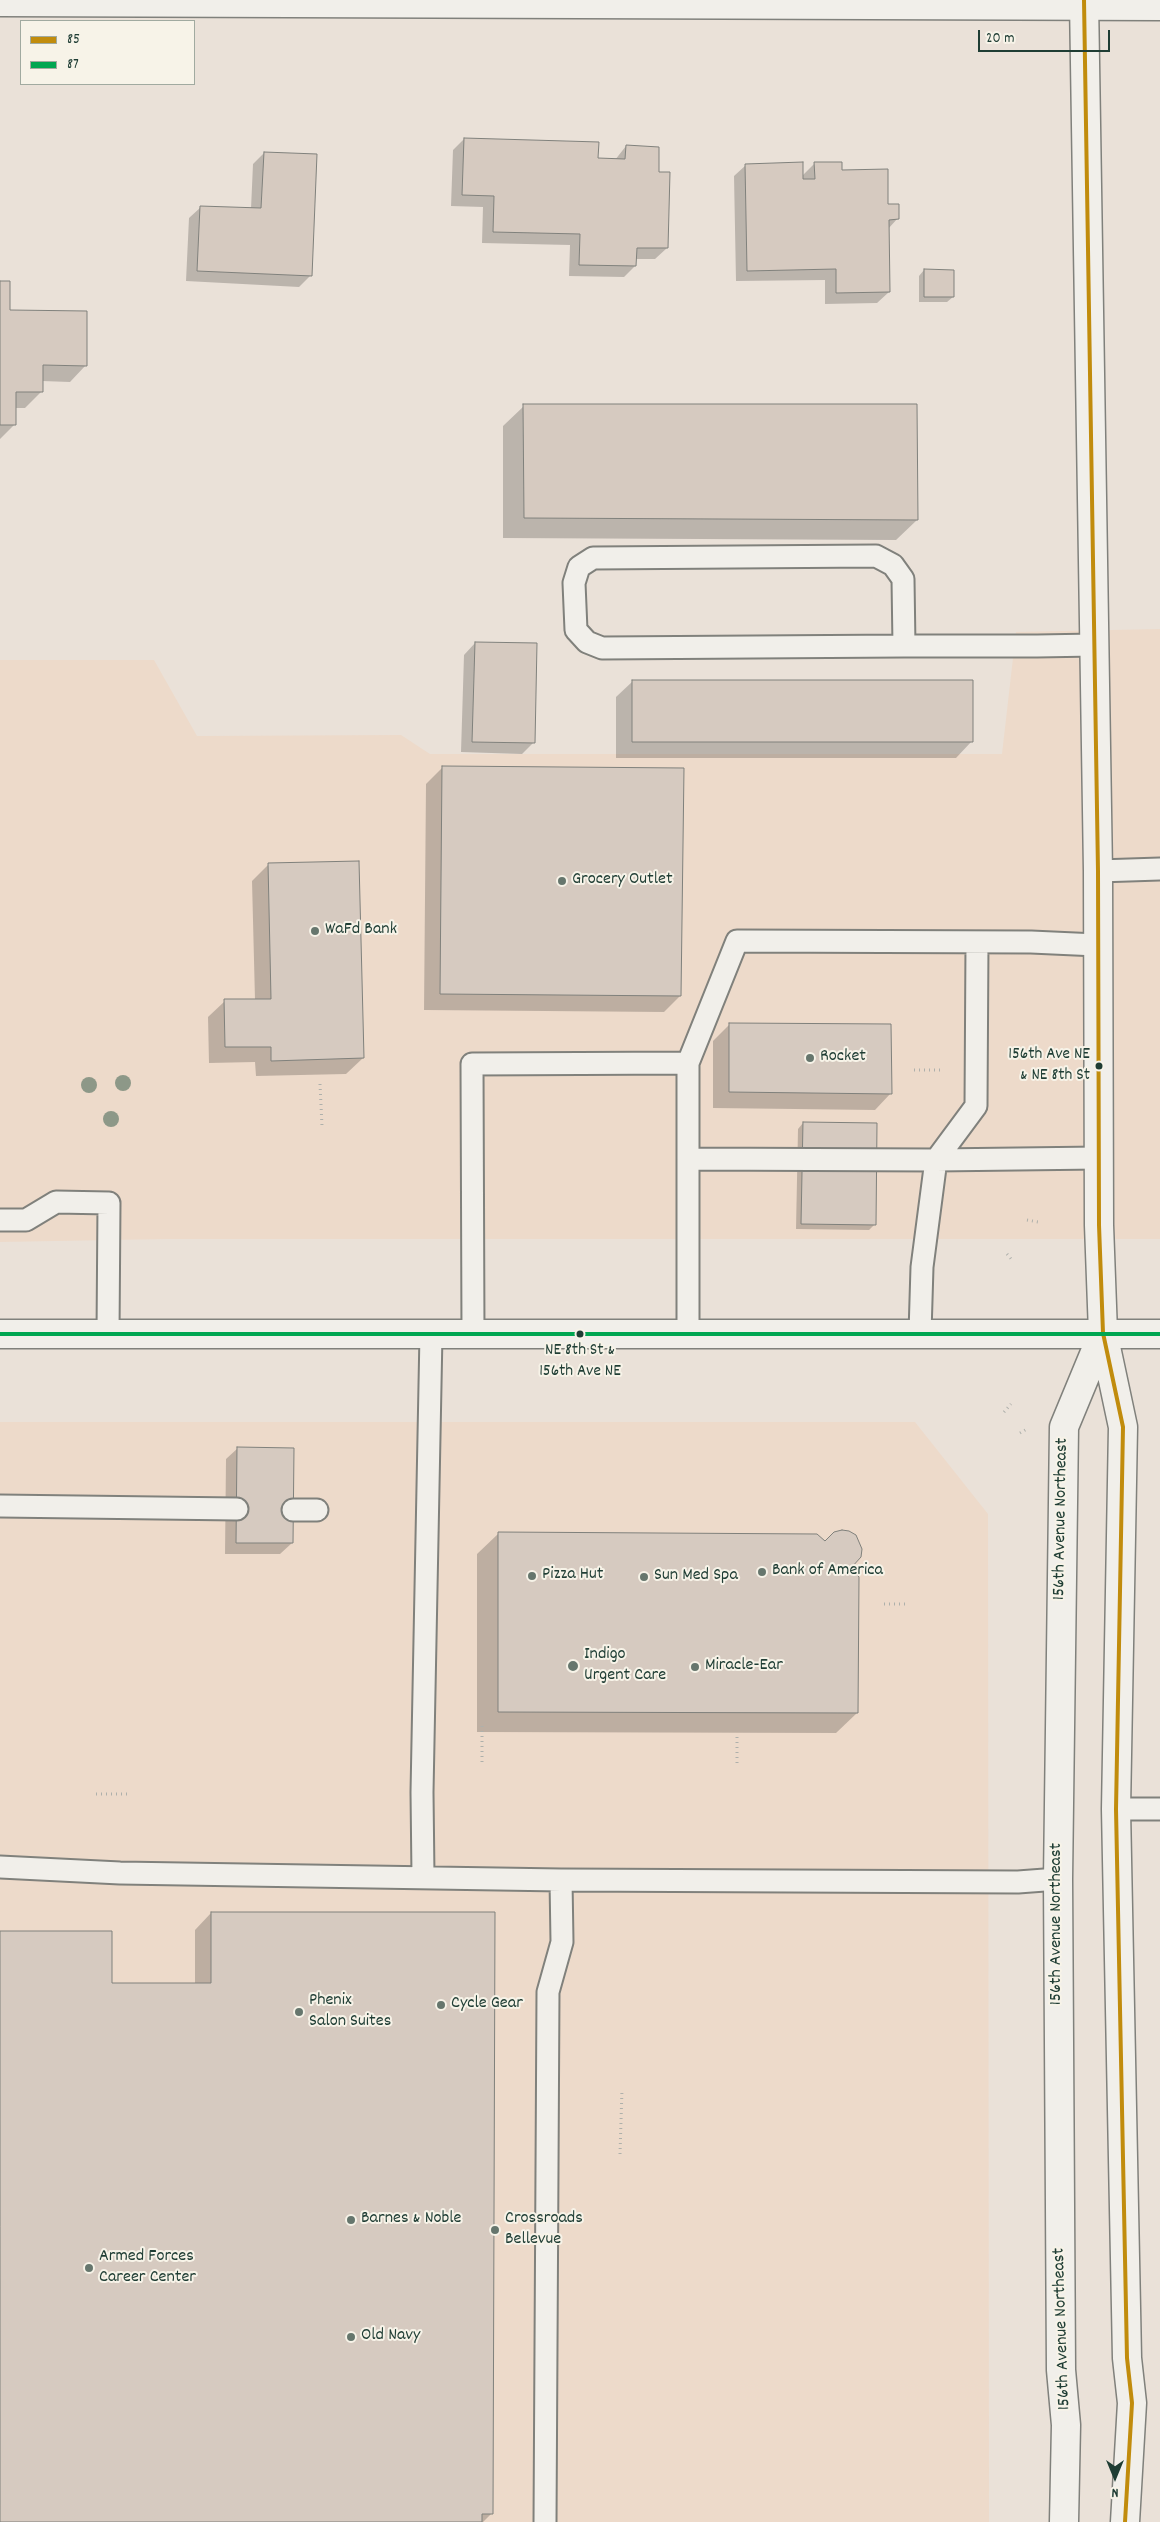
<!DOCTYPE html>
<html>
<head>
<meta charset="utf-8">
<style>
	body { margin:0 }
	#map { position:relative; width:1160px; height:2522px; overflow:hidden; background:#eae1d8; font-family:Dekko,sans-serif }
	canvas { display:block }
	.legend { position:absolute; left:20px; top:20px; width:175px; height:65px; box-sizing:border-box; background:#f7f3e8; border:1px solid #a1aaa0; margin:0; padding:6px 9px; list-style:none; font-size:15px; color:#1f3d34 }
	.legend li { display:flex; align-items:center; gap:10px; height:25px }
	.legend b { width:25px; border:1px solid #a1aaa0 }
	.north { position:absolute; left:1090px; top:2452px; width:50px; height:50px; -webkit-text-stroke:4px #f7f3e8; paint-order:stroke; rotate:180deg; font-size:14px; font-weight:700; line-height:20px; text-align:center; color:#1f3d34 }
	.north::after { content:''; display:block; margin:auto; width:18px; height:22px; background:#1f3d34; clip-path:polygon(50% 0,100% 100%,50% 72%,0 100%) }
	.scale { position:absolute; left:978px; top:30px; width:132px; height:22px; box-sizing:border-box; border:2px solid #1f3d34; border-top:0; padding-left:6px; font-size:15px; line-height:18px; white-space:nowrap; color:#1f3d34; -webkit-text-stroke:4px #f7f3e8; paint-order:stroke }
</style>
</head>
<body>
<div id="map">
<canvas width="1160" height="2522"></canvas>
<ul class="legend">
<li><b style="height:6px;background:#c18c0d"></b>85</li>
<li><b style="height:6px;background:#00a651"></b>87</li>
</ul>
<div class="north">N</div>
<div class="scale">20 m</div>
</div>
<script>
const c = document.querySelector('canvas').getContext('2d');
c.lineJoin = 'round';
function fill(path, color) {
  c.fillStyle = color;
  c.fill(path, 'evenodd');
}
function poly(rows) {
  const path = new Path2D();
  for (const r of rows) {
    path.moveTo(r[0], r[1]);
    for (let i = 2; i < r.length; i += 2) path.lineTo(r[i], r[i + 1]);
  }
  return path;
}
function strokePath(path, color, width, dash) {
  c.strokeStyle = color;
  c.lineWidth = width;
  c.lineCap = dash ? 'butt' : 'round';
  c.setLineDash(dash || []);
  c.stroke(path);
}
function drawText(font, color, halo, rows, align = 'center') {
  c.font = font + ' Dekko,sans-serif';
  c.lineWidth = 4;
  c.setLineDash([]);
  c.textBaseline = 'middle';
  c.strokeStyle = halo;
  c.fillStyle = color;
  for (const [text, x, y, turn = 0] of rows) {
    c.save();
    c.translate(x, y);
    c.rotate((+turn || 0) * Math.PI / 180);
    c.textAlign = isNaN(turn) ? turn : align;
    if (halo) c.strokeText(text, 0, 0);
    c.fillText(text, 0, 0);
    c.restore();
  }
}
fill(poly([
	[1160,629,1160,1239,166,1239,0,1242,0,660,154,660,197,736,401,735,430,754,1002,754,1016,632],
	[0,1422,915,1422,988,1514,989,2522,0,2522]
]), '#eddaca');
fill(poly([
	[464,139,597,160,615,160,626,146,658,174,667,248,655,259,635,259,635,266,624,277,569,276,570,245,482,243,483,207,451,206,453,150],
	[264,153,311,275,299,287,186,281,189,218,201,207,251,209,253,164],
	[815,163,841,171,898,218,888,229,889,292,877,303,825,304,825,280,736,281,734,176,746,165,802,176],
	[924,270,953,297,947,302,919,302,919,276],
	[0,282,9,312,86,365,70,382,42,381,42,391,25,408,15,408,15,424,0,439],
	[524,406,917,520,896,540,503,538,503,426],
	[475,643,533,743,522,754,461,752,464,655],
	[633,681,972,741,956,758,616,758,616,697],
	[443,767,680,996,664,1012,424,1010,426,784],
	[268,865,363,1058,346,1074,256,1076,255,1062,209,1063,208,1017,225,1001,255,1000,252,881],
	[730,1024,891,1093,875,1110,713,1108,713,1041],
	[803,1123,875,1224,869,1230,796,1229,798,1129],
	[238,1448,292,1543,280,1554,225,1554,226,1459],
	[498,1534,825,1543,849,1568,857,1713,836,1733,477,1732,477,1554],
	[211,1913,492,2513,483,2522,0,2522,0,1932,110,1984,195,1984,195,1930]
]), '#0003');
const building = poly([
	[464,138,599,142,598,158,625,159,626,145,659,147,659,172,670,172,668,248,637,248,636,266,579,265,580,234,493,232,494,196,462,195,464,138],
	[264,152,317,154,312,276,197,271,200,206,261,208,264,152],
	[803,162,803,179,815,179,814,162,842,162,842,170,888,169,888,204,899,204,899,219,889,220,890,292,836,293,836,269,747,271,745,164,803,162],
	[924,269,954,270,954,297,924,297,924,269],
	[0,281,10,281,10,310,87,311,87,366,43,365,43,392,16,392,16,425,0,425,0,281],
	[523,404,917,404,918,520,524,518,523,404],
	[475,642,537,643,535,743,472,742,475,642],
	[632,680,973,680,973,742,632,742,632,680],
	[442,766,684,768,681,996,440,994,442,766],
	[359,861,364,1058,271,1061,271,1047,225,1047,224,999,271,999,268,863,359,861],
	[729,1023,891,1024,892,1094,729,1092,729,1023],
	[803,1122,877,1123,876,1225,801,1224,803,1122],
	[237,1447,294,1448,293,1543,236,1543,237,1447],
	[842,1530,849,1531,856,1535,862,1549,861,1557,851,1568,859,1577,858,1713,498,1712,498,1532,817,1534,825,1541,834,1532,842,1530],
	[211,1912,495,1912,493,2514,482,2514,482,2522,0,2522,0,1931,112,1931,112,1983,211,1983,211,1912]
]);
fill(building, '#d6cac0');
strokePath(building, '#80817c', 1);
const service = poly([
	[904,646,903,579,893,565,876,556,593,558,579,567,574,583,576,630,587,642,602,648,904,646,1037,646,1095,645],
	[1098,871,1160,869],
	[688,1159,936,1160,976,1106,977,943],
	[0,1220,26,1220,56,1202,109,1203,108,1334],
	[688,1333,688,1063,737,941,1031,942,1097,945],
	[920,1333,922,1267,936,1160,1099,1158],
	[473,1334,472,1064,688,1063],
	[0,1506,237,1509],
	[293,1510,317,1510],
	[1116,1809,1160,1809],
	[0,1867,120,1873,561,1880,1018,1882,1058,1879],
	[423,1876,422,1792,431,1334],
	[545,2522,548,1992,562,1942,561,1880]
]);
const minor = poly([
	[0,2,1160,6]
]);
const tertiary = poly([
	[1084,0,1098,871,1099,1225,1103,1333]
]);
const secondary = poly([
	[1103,1333,1123,1427,1116,1809,1127,2358,1132,2403,1125,2522],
	[0,1334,1160,1334],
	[1064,2522,1066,2425,1061,2370,1058,1879,1064,1427,1103,1333]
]);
strokePath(service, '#80817c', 25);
strokePath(minor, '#80817c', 31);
strokePath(tertiary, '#80817c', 31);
strokePath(secondary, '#80817c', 31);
strokePath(poly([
	[914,1070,941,1070],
	[320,1084,322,1126],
	[1027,1220,1038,1222],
	[1007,1254,1012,1260],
	[1004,1412,1011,1404],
	[1020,1433,1027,1429],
	[884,1604,905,1604],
	[482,1726,482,1764],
	[737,1737,737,1766],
	[96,1794,128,1794],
	[620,2154,622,2089]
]), '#aeb0ab', 3, [1, 4]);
strokePath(service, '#f1efea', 21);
strokePath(minor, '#f1efea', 28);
strokePath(tertiary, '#f1efea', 28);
strokePath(secondary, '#f1efea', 28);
strokePath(poly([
	[1084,0,1098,871,1099,1225,1103,1333,1123,1427,1116,1809,1127,2358,1132,2403,1125,2522]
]), '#c18c0d', 4);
strokePath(poly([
	[0,1334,1160,1334]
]), '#00a651', 4);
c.fillStyle = '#8d9888';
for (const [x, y] of [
	[123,1083],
	[89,1085],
	[111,1119]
]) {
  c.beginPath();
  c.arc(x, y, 8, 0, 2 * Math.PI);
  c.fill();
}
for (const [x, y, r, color] of [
	[562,881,5,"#66766d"],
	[315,931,5,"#66766d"],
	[810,1058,5,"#66766d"],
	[1099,1066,4.5,"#1f3d34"],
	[580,1334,4.5,"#1f3d34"],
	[762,1572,5,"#66766d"],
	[532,1576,5,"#66766d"],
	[644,1577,5,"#66766d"],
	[573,1666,6,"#66766d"],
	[695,1667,5,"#66766d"],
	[441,2005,5,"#66766d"],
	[299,2012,5,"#66766d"],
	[351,2220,5,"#66766d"],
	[495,2230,5,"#66766d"],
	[89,2268,5,"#66766d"],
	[351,2337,5,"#66766d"]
]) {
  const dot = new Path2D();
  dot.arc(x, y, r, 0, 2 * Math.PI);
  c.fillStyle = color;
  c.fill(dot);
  strokePath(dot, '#f7f3e8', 2);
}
drawText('17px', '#1f3d34', '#f7f3e8', [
	["156th Ave NE",1090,1056],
	["& NE 8th St",1090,1077],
	["NE 8th St &",580,1352,"center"],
	["156th Ave NE",580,1373,"center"]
], 'right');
drawText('18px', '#1f3d34', '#f7f3e8', [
	["Grocery Outlet",572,881],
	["WaFd Bank",325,931],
	["Rocket",820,1058],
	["Bank of America",772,1572],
	["Pizza Hut",542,1576],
	["Sun Med Spa",654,1577],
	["Indigo",584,1656],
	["Urgent Care",584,1677],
	["Miracle-Ear",705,1667],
	["Phenix",309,2002],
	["Salon Suites",309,2023],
	["Cycle Gear",451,2005],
	["Barnes & Noble",361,2220],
	["Crossroads",505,2220],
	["Bellevue",505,2241],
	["Armed Forces",99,2258],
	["Career Center",99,2279],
	["Old Navy",361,2337]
], 'left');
drawText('18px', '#1f3d34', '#f7f3e8', [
	["156th Avenue Northeast",1062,1519,-89],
	["156th Avenue Northeast",1058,1924,-90],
	["156th Avenue Northeast",1063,2329,-92]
]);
</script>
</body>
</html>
